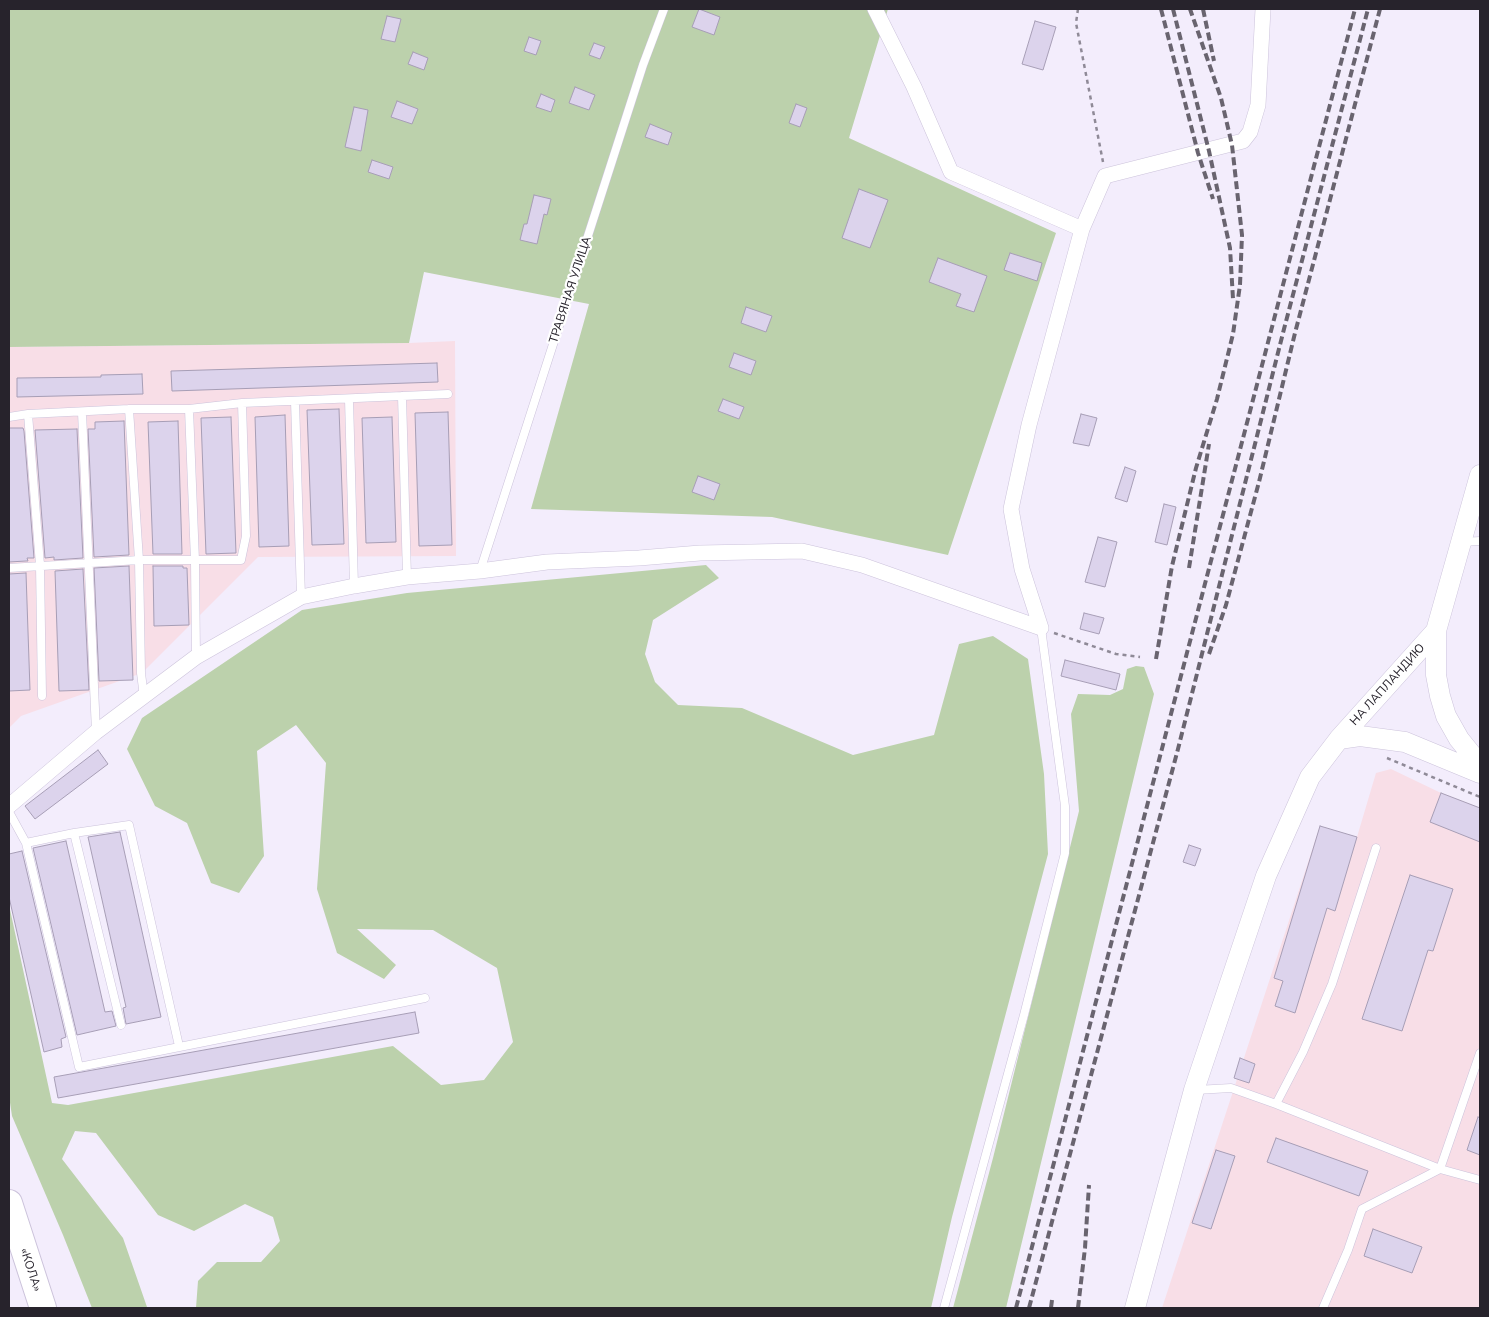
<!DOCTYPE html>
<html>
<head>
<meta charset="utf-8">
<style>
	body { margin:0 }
	#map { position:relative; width:1489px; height:1317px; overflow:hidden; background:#f3edfc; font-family:"Nunito Sans",sans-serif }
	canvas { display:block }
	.frame { position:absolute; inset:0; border:10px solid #27232c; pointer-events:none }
</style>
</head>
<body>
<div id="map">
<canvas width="1489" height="1317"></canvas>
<div class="frame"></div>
</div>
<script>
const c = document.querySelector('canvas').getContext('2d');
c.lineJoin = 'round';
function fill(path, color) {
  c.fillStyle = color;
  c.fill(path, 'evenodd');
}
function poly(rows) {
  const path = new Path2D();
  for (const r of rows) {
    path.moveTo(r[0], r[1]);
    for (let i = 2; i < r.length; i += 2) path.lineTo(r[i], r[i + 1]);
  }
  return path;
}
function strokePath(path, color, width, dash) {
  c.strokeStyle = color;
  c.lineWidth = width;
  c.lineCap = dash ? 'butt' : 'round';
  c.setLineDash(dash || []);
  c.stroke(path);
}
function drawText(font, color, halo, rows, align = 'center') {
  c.font = font + ' "Nunito Sans",sans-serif';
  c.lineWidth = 4.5;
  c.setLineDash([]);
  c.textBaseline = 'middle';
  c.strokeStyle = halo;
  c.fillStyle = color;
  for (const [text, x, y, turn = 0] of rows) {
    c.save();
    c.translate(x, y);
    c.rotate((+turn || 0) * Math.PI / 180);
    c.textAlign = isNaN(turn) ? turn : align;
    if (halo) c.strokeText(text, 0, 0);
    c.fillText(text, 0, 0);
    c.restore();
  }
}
fill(poly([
	[455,341,456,556,258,557,142,673,21,716,9,728,9,347,409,343],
	[1391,769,1441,793,1480,808,1480,1308,1162,1308,1320,826,1357,837,1376,773]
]), '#f8dee7');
fill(poly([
	[9,9,888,9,849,138,1056,233,948,555,772,517,531,509,589,304,424,272,409,343,9,347],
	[706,565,719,578,653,620,645,654,655,682,678,705,742,708,853,755,934,735,959,644,993,636,1028,659,1044,774,1048,854,952,1217,931,1308,196,1308,198,1281,217,1262,261,1262,280,1241,273,1217,245,1204,194,1231,158,1215,96,1133,75,1131,62,1159,123,1238,147,1307,147,1308,92,1308,63,1235,12,1116,9,1096,9,905,52,1103,68,1105,393,1046,441,1085,484,1080,513,1042,497,968,433,930,357,929,396,965,384,979,337,953,317,889,326,763,296,725,257,751,264,856,239,893,211,883,187,823,155,806,127,749,142,718,302,610,407,593],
	[1136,666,1144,667,1154,694,1006,1308,953,1308,993,1158,1079,811,1071,714,1078,694,1110,695,1123,689,1127,669]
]), '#bcd1ac');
const building = poly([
	[699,9,720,17,714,35,692,27,699,9],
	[387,16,401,19,395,42,381,39,387,16],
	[1035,21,1056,27,1043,70,1022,64,1035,21],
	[529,37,541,41,536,55,524,51,529,37],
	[594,43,605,47,600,59,589,55,594,43],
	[413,52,428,58,424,70,408,64,413,52],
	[575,87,595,95,589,110,569,103,575,87],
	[541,94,555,100,551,112,536,107,541,94],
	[397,101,418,109,412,124,391,117,397,101],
	[796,104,807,108,800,127,789,123,796,104],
	[354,107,368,110,361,151,345,147,354,107],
	[650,124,672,133,668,145,645,137,650,124],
	[372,160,393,167,389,179,368,172,372,160],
	[859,189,888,200,870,248,842,238,859,189],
	[534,195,551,199,547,215,544,214,537,244,520,240,524,224,527,224,534,195],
	[1010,253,1042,263,1037,281,1004,270,1010,253],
	[938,258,987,276,974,312,956,306,961,294,929,282,938,258],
	[746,307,772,316,766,332,741,323,746,307],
	[734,353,756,361,751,375,729,367,734,353],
	[437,363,438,382,172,391,171,371,437,363],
	[142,374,143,394,17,397,17,378,101,377,101,375,142,374],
	[723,399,744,407,739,419,718,411,723,399],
	[339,409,344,544,312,545,307,410,339,409],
	[448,412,452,545,419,546,415,413,448,412],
	[1081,414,1097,418,1089,446,1073,443,1081,414],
	[285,415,289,546,259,547,255,417,285,415],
	[231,417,236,553,206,554,201,418,231,417],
	[392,417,396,542,366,543,362,418,392,417],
	[124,421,129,555,94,557,88,429,95,429,95,422,124,421],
	[178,421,182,554,153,554,148,422,178,421],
	[9,428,23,428,24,431,34,558,27,558,28,561,26,561,9,562,9,428],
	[77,429,83,558,54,560,54,557,45,558,35,430,77,429],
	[1125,467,1136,471,1127,502,1115,498,1125,467],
	[698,476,720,484,714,500,692,492,698,476],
	[1164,504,1176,507,1167,545,1155,542,1164,504],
	[1098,537,1117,542,1105,587,1085,582,1098,537],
	[129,566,133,680,99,681,94,568,129,566],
	[153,566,183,566,183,568,187,568,189,625,154,626,153,566],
	[83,569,89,690,59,691,55,571,83,569],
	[26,573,30,690,9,691,9,574,26,573],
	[1084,613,1104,618,1099,634,1080,629,1084,613],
	[1065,660,1120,674,1116,690,1061,676,1065,660],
	[98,750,108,764,35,819,25,806,98,750],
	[1441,793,1480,808,1480,842,1430,822,1441,793],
	[1320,826,1357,837,1335,911,1327,908,1295,1013,1275,1006,1283,981,1274,978,1320,826],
	[120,832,161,1017,126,1024,123,1008,126,1007,88,837,120,832],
	[66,841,105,1012,112,1011,116,1026,77,1035,33,848,66,841],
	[1189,845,1201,849,1195,866,1183,862,1189,845],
	[22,851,66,1037,61,1039,62,1047,44,1052,9,897,9,854,22,851],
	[1410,875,1453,889,1433,951,1428,950,1402,1031,1362,1019,1410,875],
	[415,1012,419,1033,58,1098,54,1077,415,1012],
	[1240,1058,1255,1064,1249,1083,1234,1078,1240,1058],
	[1478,1117,1480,1118,1480,1155,1467,1150,1478,1117],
	[1276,1138,1368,1171,1359,1196,1267,1162,1276,1138],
	[1216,1150,1235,1156,1211,1229,1192,1223,1216,1150],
	[1373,1229,1422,1247,1412,1273,1364,1256,1373,1229]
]);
fill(building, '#dcd3ec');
strokePath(building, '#a79eb6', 1);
const lane = poly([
	[402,396,407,577],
	[349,399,354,586],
	[295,401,301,597],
	[129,409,139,560,141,673,144,697],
	[189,409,195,561,196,657],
	[82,412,96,732],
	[28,414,40,565,42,696],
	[9,417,28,414,129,409,189,409,242,403,448,394],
	[1462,542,1480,541],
	[9,568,139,560,241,560,246,536,242,403],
	[480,571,643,65,664,9],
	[9,812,26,843,79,1067,425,998],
	[74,833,121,1025],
	[26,843,74,833,129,825,179,1046],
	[1196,1090,1231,1088,1276,1104,1440,1169,1480,1053],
	[1276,1104,1303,1052,1332,984,1376,848],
	[944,1308,1024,1015,1065,853,1065,806,1041,628],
	[1323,1308,1348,1250,1362,1209,1440,1169,1480,1180]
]);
const street = poly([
	[875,9,914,87,951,172,1082,229],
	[1041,628,1022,569,1011,509,1029,425,1082,229,1105,176,1243,141,1250,132,1258,105,1263,9],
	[9,806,96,732,196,657,301,597,354,586,407,577,480,571,547,562,639,558,700,553,802,551,862,565,1041,628]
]);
const secondary = poly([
	[1480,475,1436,631,1436,675,1440,696,1446,716,1459,739,1480,765],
	[1339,739,1360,736,1405,742,1480,773],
	[1135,1308,1194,1090,1266,876,1310,777,1339,739,1436,631]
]);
const highway = poly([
	[9,1203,43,1308]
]);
strokePath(lane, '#ccc3db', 9);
strokePath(street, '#ccc3db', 16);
strokePath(secondary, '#ccc3db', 21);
strokePath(highway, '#ccc3db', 28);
strokePath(poly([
	[1078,9,1076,23,1103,162],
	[1054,633,1116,654,1140,657],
	[1387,758,1480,797]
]), '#8f8a97', 2.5, [4, 4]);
strokePath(lane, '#fff', 8);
strokePath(street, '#fff', 15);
strokePath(secondary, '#fff', 20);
strokePath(highway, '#fff', 26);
strokePath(poly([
	[1161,9,1198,153,1213,199],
	[1173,9,1209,151,1230,248,1233,299],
	[1203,9,1214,61],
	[1189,568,1209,444],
	[1209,654,1226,605,1259,482,1295,333,1380,9],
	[1156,659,1172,566,1196,468,1217,399,1233,334,1240,285,1242,235,1232,145,1221,98,1190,9],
	[1016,1308,1355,9],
	[1029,1308,1178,749,1284,329,1368,9],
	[1051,1308,1052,1300],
	[1078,1308,1085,1248,1089,1185]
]), '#69646f', 4, [8, 4]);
drawText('12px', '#27232c', '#fff', [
	["ТРАВЯНАЯ УЛИЦА",571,290,-72],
	["НА ЛАПЛАНДИЮ",1388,685,-48],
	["«КОЛА»",30,1270,72]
]);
</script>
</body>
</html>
